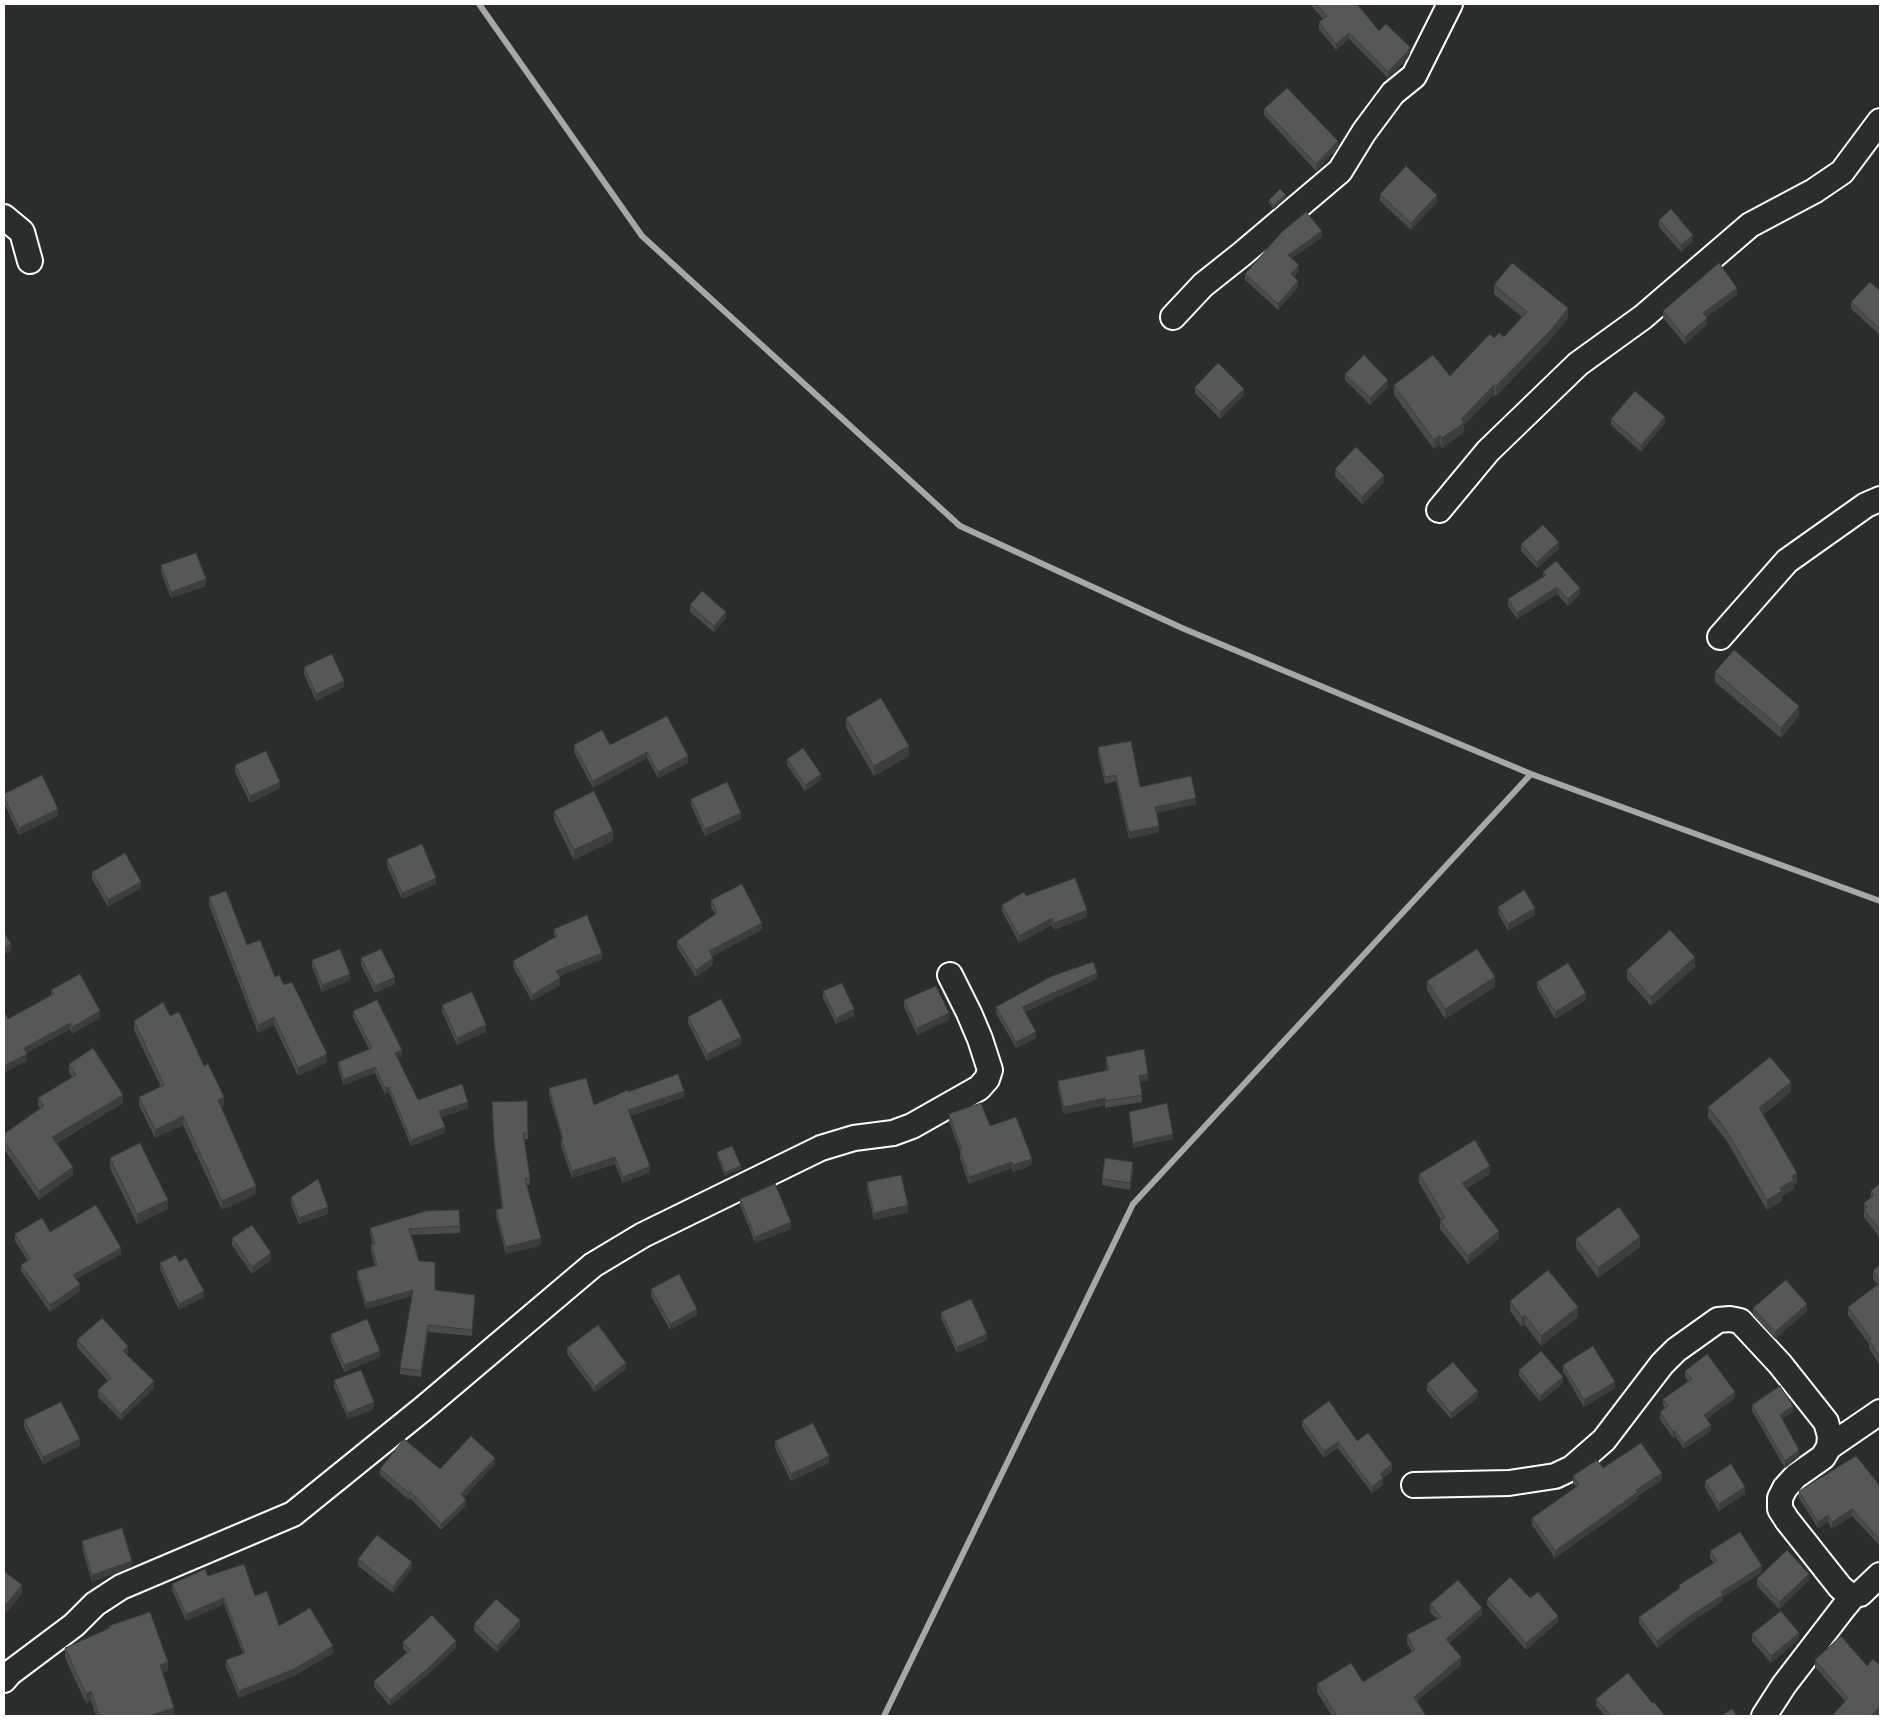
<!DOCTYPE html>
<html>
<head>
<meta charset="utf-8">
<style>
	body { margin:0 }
	#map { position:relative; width:1884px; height:1720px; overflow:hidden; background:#2a2d2e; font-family:"Comic Neue",sans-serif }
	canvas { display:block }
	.frame { position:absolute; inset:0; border:5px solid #fff; pointer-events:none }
</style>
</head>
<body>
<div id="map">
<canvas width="1884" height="1720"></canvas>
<div class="frame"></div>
</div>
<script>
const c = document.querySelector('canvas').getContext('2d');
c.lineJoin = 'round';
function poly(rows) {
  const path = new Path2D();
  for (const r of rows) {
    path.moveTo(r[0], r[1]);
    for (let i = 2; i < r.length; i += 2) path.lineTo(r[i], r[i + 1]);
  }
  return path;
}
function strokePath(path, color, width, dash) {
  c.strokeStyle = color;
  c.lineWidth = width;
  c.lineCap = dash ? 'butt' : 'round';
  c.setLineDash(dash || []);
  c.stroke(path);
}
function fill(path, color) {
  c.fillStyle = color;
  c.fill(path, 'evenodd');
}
strokePath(poly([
	[479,4,642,236,960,526,1182,628,1531,774,1880,901],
	[884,1716,1133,1204,1531,774]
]), '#a6a7a7', 6);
const minor = poly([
	[4,217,22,232,30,261],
	[1173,317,1203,285,1242,254,1340,171,1364,132,1393,93,1414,76,1450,4],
	[1439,510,1488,451,1578,364,1643,317,1750,225,1814,191,1842,172,1880,121],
	[1720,637,1787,561,1866,505,1880,499],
	[1829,1447,1880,1412],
	[1414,1485,1509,1483,1555,1476,1572,1468,1604,1440,1662,1364,1676,1350,1718,1320,1730,1319,1740,1321,1780,1364,1826,1422,1830,1436,1829,1447,1823,1457,1796,1476,1785,1488,1780,1498,1780,1509,1787,1520,1840,1587,1848,1594,1854,1595],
	[4,1680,10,1673,74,1625,95,1604,121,1587,293,1514,424,1408,593,1265,643,1235,821,1148,854,1138,893,1133,912,1126,979,1088,987,1079,990,1070,980,1039,969,1013,950,975],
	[1764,1716,1784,1685,1844,1607,1854,1595,1860,1594,1880,1575]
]);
strokePath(minor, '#fff', 28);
strokePath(minor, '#2a2d2e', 24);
fill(poly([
	[1310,4,1357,4,1379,31,1410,54,1407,59,1388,78,1349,39,1336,50,1319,29,1319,22,1323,19],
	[1264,109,1338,148,1316,171,1264,115],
	[1380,194,1437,202,1411,230,1380,201],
	[1286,198,1274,209,1269,203,1269,200],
	[1659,220,1693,241,1681,252,1659,227],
	[1322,237,1292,258,1299,271,1294,277,1298,287,1278,310,1245,280,1245,274],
	[1494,285,1568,318,1550,340,1496,396,1494,394,1464,425,1464,432,1442,448,1440,444,1434,449,1394,395,1394,385,1450,376,1504,337,1522,317,1494,294],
	[1880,291,1880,335,1851,309,1851,302],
	[1737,295,1706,317,1707,325,1685,344,1663,318,1663,311],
	[1345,374,1388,387,1370,405,1345,380],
	[1195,387,1244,395,1220,419,1195,393],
	[1611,419,1665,423,1641,452,1611,425],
	[1335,469,1384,482,1362,504,1335,476],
	[1521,544,1559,549,1537,568,1521,551],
	[161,565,206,586,171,598,161,572],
	[1543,572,1580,594,1568,606,1557,594,1517,619,1508,606,1508,599,1543,577],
	[690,605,726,618,714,632,690,612],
	[304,667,344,687,316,701,304,674],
	[1715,672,1799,716,1781,738,1715,682],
	[667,716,688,763,658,778,647,758,593,788,574,752,574,745,610,745],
	[846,718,909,756,874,776,846,728],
	[1098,747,1140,787,1196,804,1156,813,1159,832,1129,839,1116,781,1105,784,1098,754],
	[787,759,821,780,805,791,787,765],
	[235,765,280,788,250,803,235,772],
	[4,794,58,816,19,835,4,803],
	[691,799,741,819,705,836,691,805],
	[554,811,613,841,574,860,554,820],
	[387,859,436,884,402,899,387,866],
	[92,872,141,888,108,907,92,879],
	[1026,896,1087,917,1054,930,1052,925,1019,943,1002,911,1002,905],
	[209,897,247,945,275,977,284,985,327,1062,298,1076,274,1025,258,1033,209,905],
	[711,900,762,930,712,956,713,965,696,977,677,947,677,941,715,914,711,907],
	[1498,907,1535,915,1508,931,1498,913],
	[554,929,602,959,559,976,560,985,532,1001,513,967,513,961,555,937,554,935],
	[361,958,395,984,375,993,361,965],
	[312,960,350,980,322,992,312,967],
	[1695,967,1651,1006,1627,979,1627,970],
	[1097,979,1025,1012,1036,1038,1016,1048,996,1013,996,1007],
	[1427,981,1495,987,1445,1019,1427,990],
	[1537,982,1586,1000,1555,1019,1537,988],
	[51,990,100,1018,72,1034,70,1029,26,1053,27,1061,8,1019,51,995],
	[823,991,854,1016,836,1024,823,998],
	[904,1000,949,1020,917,1035,904,1007],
	[442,1005,486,1032,457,1045,442,1012],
	[353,1011,402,1056,397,1058,418,1100,468,1108,441,1117,445,1133,411,1146,389,1092,385,1094,375,1073,344,1085,338,1068,338,1062,369,1049,353,1017],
	[170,1016,204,1066,224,1106,221,1107,256,1194,222,1210,183,1125,155,1138,139,1105,139,1097,161,1087,134,1030,134,1021],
	[688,1017,741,1044,707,1061,688,1023],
	[1106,1057,1148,1080,1140,1082,1142,1095,1142,1102,1105,1108,1105,1105,1064,1114,1058,1088,1058,1081,1107,1070,1106,1063],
	[69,1064,123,1103,57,1143,73,1175,39,1200,4,1149,4,1134,40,1108,38,1106,38,1098,72,1077,69,1072],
	[549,1088,594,1105,628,1092,684,1097,630,1116,650,1172,623,1183,615,1164,572,1178,561,1146,561,1139,562,1139,549,1095],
	[1791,1092,1763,1115,1797,1183,1794,1185,1794,1189,1782,1196,1782,1201,1767,1210,1726,1140,1708,1117,1708,1107],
	[492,1109,528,1133,528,1139,524,1139,530,1178,530,1185,527,1185,541,1245,506,1254,496,1216,496,1210,502,1208,494,1147],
	[1129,1112,1173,1139,1133,1148],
	[949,1114,990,1126,1032,1165,1013,1172,1012,1168,969,1184,960,1158,960,1151,949,1121],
	[717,1152,741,1169,725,1176,717,1156],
	[110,1158,168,1209,137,1224,110,1168],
	[1133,1169,1130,1190,1102,1185,1102,1179],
	[1419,1174,1490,1174,1466,1189,1499,1239,1468,1264,1440,1229,1440,1221,1441,1220,1419,1183],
	[867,1182,908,1212,874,1220,867,1189],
	[1880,1184,1880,1238,1864,1217,1864,1203,1871,1198,1871,1191],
	[291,1197,328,1214,299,1224,291,1204],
	[740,1199,791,1229,755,1243,740,1205],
	[460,1226,460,1233,411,1235,419,1261,435,1290,475,1301,472,1336,428,1332,421,1377,400,1374,400,1368,412,1296,366,1309,357,1277,357,1271,375,1266,371,1251,371,1244,373,1244,370,1234,370,1228],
	[50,1232,121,1254,76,1279,80,1291,50,1312,21,1271,21,1265,27,1260,15,1241,15,1234],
	[232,1238,271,1260,252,1274,232,1245],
	[1576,1239,1640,1247,1598,1278,1576,1248],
	[179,1262,204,1297,179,1310,160,1269,160,1263],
	[1880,1265,1880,1366,1869,1348,1869,1344,1848,1315,1848,1307,1878,1285,1873,1279,1873,1271],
	[651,1289,697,1315,670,1330,651,1296],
	[1510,1301,1578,1317,1541,1346,1525,1325,1522,1327,1510,1311],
	[1753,1308,1807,1311,1775,1339,1753,1315],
	[941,1312,987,1340,957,1353,941,1318],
	[331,1334,380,1357,344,1372,331,1341],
	[77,1340,128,1353,126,1354,154,1388,121,1420,98,1397,98,1390,108,1381,77,1347],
	[567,1348,626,1369,595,1392,567,1354],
	[1563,1365,1615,1388,1584,1407,1563,1371],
	[1519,1370,1563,1383,1540,1402,1519,1376],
	[1685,1371,1735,1398,1707,1419,1711,1431,1684,1449,1675,1436,1673,1438,1660,1419,1660,1412,1665,1408,1663,1405,1663,1399,1688,1382,1685,1377],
	[334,1380,374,1409,348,1419,334,1387],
	[1427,1384,1478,1397,1451,1419,1427,1391],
	[1752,1405,1793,1412,1782,1419,1799,1457,1785,1468,1752,1411],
	[24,1420,80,1446,43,1464,24,1427],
	[1302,1421,1357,1441,1392,1471,1383,1478,1383,1485,1372,1493,1338,1448,1324,1458,1302,1427],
	[775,1441,829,1463,791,1481,775,1448],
	[495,1464,464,1497,466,1506,441,1530,410,1498,409,1500,380,1475,380,1469,440,1469],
	[1603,1468,1662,1480,1638,1496,1638,1499,1555,1558,1532,1525,1532,1518,1576,1487,1573,1483,1573,1476],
	[1705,1481,1745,1494,1719,1511,1705,1488],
	[1880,1486,1880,1546,1852,1516,1832,1529,1828,1522,1818,1528,1799,1498,1799,1491],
	[82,1541,132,1567,92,1582,82,1548],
	[1710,1551,1762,1572,1723,1597,1723,1601,1688,1624,1657,1648,1639,1623,1639,1617,1679,1589,1679,1585,1714,1563,1710,1558],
	[358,1559,412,1568,393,1593,358,1566],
	[208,1576,255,1596,279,1626,333,1653,294,1676,239,1698,226,1667,226,1660,243,1653,224,1604,186,1621,172,1590,172,1584],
	[1757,1579,1809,1580,1779,1609,1757,1586],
	[1530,1598,1558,1622,1526,1650,1487,1605,1487,1599],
	[1430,1604,1482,1615,1449,1643,1461,1665,1417,1701,1426,1716,1332,1716,1317,1692,1317,1684,1363,1682,1412,1652,1407,1643,1407,1635,1437,1619,1430,1612],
	[474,1624,520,1627,497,1652,474,1631],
	[109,1626,168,1671,163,1673,174,1716,96,1716,91,1701,86,1703,65,1658,65,1648,109,1628],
	[1752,1634,1799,1639,1771,1663,1752,1641],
	[403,1642,456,1648,427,1675,390,1706,374,1687,374,1681,407,1653,403,1649],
	[1815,1660,1867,1666,1880,1665,1880,1712,1877,1716,1832,1716,1845,1701,1815,1667],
	[1596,1699,1652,1703,1665,1716,1605,1716,1596,1705]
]), '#494b4c');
fill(poly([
	[1349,33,1349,39,1336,50,1336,44],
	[1410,47,1410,54,1407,59,1388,78,1388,72],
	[1338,141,1338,148,1316,171,1316,164],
	[1286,195,1286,198,1274,209,1274,205],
	[1437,195,1437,202,1411,230,1411,223],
	[1322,231,1322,237,1288,261,1288,255],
	[1693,235,1693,241,1681,252,1681,245],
	[1299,265,1299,271,1291,280,1291,274],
	[1298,281,1298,287,1278,310,1278,304],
	[1737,288,1737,295,1703,320,1703,313],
	[1568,308,1568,318,1550,340,1496,396,1496,386],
	[1707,318,1707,325,1685,344,1685,337],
	[1388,380,1388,387,1370,405,1370,398],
	[1494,385,1494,394,1464,425,1464,432,1442,448,1442,438],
	[1244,389,1244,395,1220,419,1220,412],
	[1665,417,1665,423,1641,452,1641,445],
	[1440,435,1440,444,1434,449,1434,440],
	[1384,475,1384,482,1362,504,1362,497],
	[1559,542,1559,549,1537,568,1537,562],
	[206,579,206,586,171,598,171,592],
	[1557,587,1557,594,1517,619,1517,613],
	[1580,588,1580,594,1568,606,1568,599],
	[726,612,726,618,714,632,714,626],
	[344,681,344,687,316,701,316,694],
	[1799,706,1799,716,1781,738,1781,728],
	[909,746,909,756,874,776,874,766],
	[647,752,647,758,593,788,593,781],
	[688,756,688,763,658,778,658,772],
	[821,774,821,780,805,791,805,785],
	[280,782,280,788,250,803,250,796],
	[1196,798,1196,804,1155,813,1155,807],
	[58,809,58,816,19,835,19,828],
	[741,813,741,819,705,836,705,829],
	[1159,826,1159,832,1129,839,1129,832],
	[613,831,613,841,574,860,574,850],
	[436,878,436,884,402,899,402,893],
	[141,882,141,888,108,907,108,900],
	[1535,908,1535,915,1508,931,1508,924],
	[1087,910,1087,917,1054,930,1054,923],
	[1052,918,1052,925,1019,943,1019,936],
	[762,923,762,930,709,958,709,951],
	[11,944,11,951,4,955,4,948],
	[602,953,602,959,556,978,556,971],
	[1695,957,1695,967,1651,1006,1651,997],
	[713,958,713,965,696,977,696,970],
	[1097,973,1097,979,1022,1013,1022,1007],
	[350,974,350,980,322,992,322,985],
	[395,977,395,984,375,993,375,986],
	[1495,977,1495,987,1445,1019,1445,1009],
	[560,978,560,985,532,1001,532,995],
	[1586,993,1586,1000,1555,1019,1555,1012],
	[854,1009,854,1016,836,1024,836,1018],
	[100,1011,100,1018,72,1034,72,1027],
	[949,1013,949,1020,917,1035,917,1028],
	[274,1017,274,1025,258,1033,258,1025],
	[70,1023,70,1029,24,1055,24,1048],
	[486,1025,486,1032,457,1045,457,1038],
	[1036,1032,1036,1038,1016,1048,1016,1042],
	[741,1037,741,1044,707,1061,707,1054],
	[402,1050,402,1056,395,1059,395,1053],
	[27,1054,27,1061,4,1073,4,1066],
	[327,1054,327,1062,298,1076,298,1068],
	[375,1067,375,1073,344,1085,344,1079],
	[1148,1074,1148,1080,1139,1082,1139,1076],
	[1791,1082,1791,1092,1759,1118,1759,1108],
	[389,1087,389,1092,385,1094,385,1088],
	[684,1091,684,1097,628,1117,628,1110],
	[123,1095,123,1103,52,1145,52,1137],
	[224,1097,224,1106,218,1109,218,1100],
	[1105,1098,1105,1105,1064,1114,1064,1107],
	[468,1102,468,1108,439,1117,439,1111],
	[183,1116,183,1125,155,1138,155,1130],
	[445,1127,445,1133,411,1146,411,1140],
	[1173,1134,1173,1139,1133,1148,1133,1143],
	[615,1157,615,1164,572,1178,572,1171],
	[1032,1159,1032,1165,1013,1172,1013,1165],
	[1012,1162,1012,1168,969,1184,969,1177],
	[1133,1162,1133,1169,1130,1190,1130,1183],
	[650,1166,650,1172,623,1183,623,1177],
	[741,1166,741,1169,725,1176,725,1172],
	[1490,1166,1490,1174,1462,1191,1462,1183],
	[73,1167,73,1175,39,1200,39,1191],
	[1797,1173,1797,1183,1794,1185,1794,1189,1782,1196,1782,1201,1767,1210,1767,1200,1792,1176],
	[256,1186,256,1194,222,1210,222,1201],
	[168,1200,168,1209,137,1224,137,1214],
	[908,1205,908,1212,874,1220,874,1213],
	[328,1207,328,1214,299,1224,299,1218],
	[791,1222,791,1229,755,1243,755,1237],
	[1499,1231,1499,1239,1468,1264,1468,1256],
	[1640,1237,1640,1247,1598,1278,1598,1268],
	[541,1238,541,1245,506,1254,506,1247],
	[121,1248,121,1254,73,1281,73,1275],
	[271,1253,271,1260,252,1274,252,1267],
	[80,1284,80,1291,50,1312,50,1305],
	[413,1290,413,1296,366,1309,366,1303],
	[204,1291,204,1297,179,1310,179,1304],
	[475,1295,475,1301,472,1336,472,1330],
	[1807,1304,1807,1311,1775,1339,1775,1332],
	[1578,1307,1578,1317,1541,1346,1541,1336],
	[697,1309,697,1315,670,1330,670,1324],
	[1525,1315,1525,1325,1522,1327,1522,1317],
	[428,1325,428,1332,421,1377,421,1371],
	[987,1334,987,1340,957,1353,957,1347],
	[128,1346,128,1353,123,1357,123,1351],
	[380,1351,380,1357,344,1372,344,1365],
	[626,1363,626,1369,595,1392,595,1386],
	[1563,1377,1563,1383,1540,1402,1540,1396],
	[154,1381,154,1388,121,1420,121,1414],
	[1615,1382,1615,1388,1584,1407,1584,1400],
	[1478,1391,1478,1397,1451,1419,1451,1413],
	[1735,1392,1735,1398,1704,1421,1704,1415],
	[374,1402,374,1409,348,1419,348,1413],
	[1793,1406,1793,1412,1780,1421,1780,1415],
	[1711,1425,1711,1431,1684,1449,1684,1443],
	[1675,1430,1675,1436,1673,1438,1673,1432],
	[80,1439,80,1446,43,1464,43,1457],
	[1338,1442,1338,1448,1324,1458,1324,1451],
	[1799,1450,1799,1457,1785,1468,1785,1461],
	[829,1456,829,1463,791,1481,791,1474],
	[495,1458,495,1464,461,1501,461,1494],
	[1392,1464,1392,1471,1380,1480,1380,1474],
	[1662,1473,1662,1480,1638,1496,1638,1499,1555,1558,1555,1551,1636,1490],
	[1383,1478,1383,1485,1372,1493,1372,1487],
	[1745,1487,1745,1494,1719,1511,1719,1504],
	[410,1491,410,1498,409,1500,409,1493],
	[466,1500,466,1506,441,1530,441,1524],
	[1852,1509,1852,1516,1832,1529,1832,1522],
	[1828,1515,1828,1522,1818,1528,1818,1522],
	[132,1561,132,1567,92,1582,92,1575],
	[412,1562,412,1568,393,1593,393,1587],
	[1762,1566,1762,1572,1723,1597,1723,1601,1688,1624,1657,1648,1657,1641,1721,1592],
	[1809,1574,1809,1580,1779,1609,1779,1602],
	[22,1585,22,1594,4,1616,4,1607],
	[224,1598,224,1604,186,1621,186,1614],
	[1482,1608,1482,1615,1446,1646,1446,1639],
	[1558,1616,1558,1622,1526,1650,1526,1643],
	[520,1620,520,1627,497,1652,497,1646],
	[1799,1633,1799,1639,1771,1663,1771,1656],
	[456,1641,456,1648,427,1675,390,1706,390,1700],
	[333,1646,333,1653,294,1676,239,1698,239,1691],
	[1461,1657,1461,1665,1414,1704,1414,1697],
	[168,1662,168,1671,160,1674,160,1665],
	[91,1691,91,1701,86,1703,86,1694],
	[1880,1706,1880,1712,1877,1716,1871,1716],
	[174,1708,174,1716,148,1716]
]), '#3c3d3e');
const building = poly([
	[1316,4,1357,4,1379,31,1386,24,1410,47,1407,52,1388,72,1349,33,1336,44,1319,22,1327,16,1316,4],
	[1287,88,1338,141,1316,164,1264,109,1287,88],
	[1406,166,1437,195,1411,223,1380,194,1406,166],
	[1280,189,1286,195,1274,205,1269,200,1280,189],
	[1671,209,1693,235,1681,245,1659,220,1671,209],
	[1306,212,1322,231,1288,255,1299,265,1291,274,1298,281,1278,304,1245,274,1282,232,1306,212],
	[1512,263,1568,308,1550,331,1496,386,1494,385,1461,419,1464,423,1442,438,1440,435,1434,440,1394,385,1433,355,1450,376,1490,334,1494,338,1499,333,1504,337,1527,312,1494,285,1512,263],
	[1719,263,1737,288,1703,313,1707,318,1685,337,1663,311,1719,263],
	[1870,282,1880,291,1880,329,1851,302,1870,282],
	[1364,355,1388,380,1370,398,1345,374,1364,355],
	[1218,363,1244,389,1220,412,1195,387,1218,363],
	[1635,391,1665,417,1641,445,1611,419,1635,391],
	[1356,447,1384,475,1362,497,1335,469,1356,447],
	[1543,525,1559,542,1537,562,1521,544,1543,525],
	[196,553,206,579,171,592,161,565,196,553],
	[1556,561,1580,588,1568,599,1557,587,1517,613,1508,599,1546,575,1543,572,1556,561],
	[702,591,726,612,714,626,690,605,702,591],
	[1734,650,1799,706,1781,728,1715,672,1734,650],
	[332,654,344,681,316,694,304,667,332,654],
	[881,698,909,746,874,766,846,718,881,698],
	[667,716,688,756,658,772,647,752,593,781,574,745,602,730,610,745,667,716],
	[1131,741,1140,787,1191,776,1196,798,1155,807,1159,826,1129,832,1116,775,1105,777,1098,747,1131,741],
	[803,748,821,774,805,785,787,759,803,748],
	[266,751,280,782,250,796,235,765,266,751],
	[42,775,58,809,19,828,4,797,4,794,42,775],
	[727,782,741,813,705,829,691,799,727,782],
	[594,791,613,831,574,850,554,811,594,791],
	[422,844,436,878,402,893,387,859,422,844],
	[125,853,141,882,108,900,92,872,125,853],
	[1075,878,1087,910,1054,923,1052,918,1019,936,1002,905,1024,892,1026,896,1075,878],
	[742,884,762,923,709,951,713,958,696,970,677,941,717,913,711,900,742,884],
	[1524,890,1535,908,1508,924,1498,907,1524,890],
	[226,891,247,945,260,940,275,977,279,975,284,985,292,982,327,1054,298,1068,274,1017,258,1025,209,897,226,891],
	[587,915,602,953,556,971,560,978,532,995,513,961,557,936,554,929,587,915],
	[1670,930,1695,957,1651,997,1627,970,1670,930],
	[4,932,11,944,4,948,4,932],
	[340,949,350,974,322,985,312,960,340,949],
	[381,949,395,977,375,986,361,958,381,949],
	[1477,949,1495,977,1445,1009,1427,981,1477,949],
	[1093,962,1097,973,1022,1007,1036,1032,1016,1042,996,1007,1052,976,1093,962],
	[1568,963,1586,993,1555,1012,1537,982,1568,963],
	[80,974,100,1011,72,1027,70,1023,24,1048,27,1054,4,1066,4,1010,8,1019,54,994,51,990,80,974],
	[842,983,854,1009,836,1018,823,991,842,983],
	[936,986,949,1013,917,1028,904,1000,936,986],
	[472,992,486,1025,457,1038,442,1005,472,992],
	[721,999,741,1037,707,1054,688,1017,721,999],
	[377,1000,402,1050,395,1053,418,1100,462,1084,468,1102,439,1111,445,1127,411,1140,389,1087,385,1088,375,1067,344,1079,338,1062,372,1048,353,1011,377,1000],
	[163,1002,170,1016,179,1012,204,1066,208,1064,224,1097,218,1100,256,1186,222,1201,183,1116,155,1130,139,1097,164,1085,134,1021,163,1002],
	[93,1048,123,1095,52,1137,73,1167,39,1191,4,1141,4,1134,44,1106,38,1098,76,1075,69,1064,93,1048],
	[1144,1049,1148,1074,1139,1076,1142,1095,1105,1101,1105,1098,1064,1107,1058,1081,1109,1070,1106,1057,1144,1049],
	[1770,1057,1791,1082,1759,1108,1797,1173,1792,1176,1794,1180,1780,1188,1782,1191,1767,1200,1726,1130,1708,1107,1770,1057],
	[678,1074,684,1091,628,1110,650,1166,623,1177,615,1157,572,1171,561,1139,563,1139,549,1088,586,1078,594,1105,628,1090,628,1092,678,1074],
	[527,1101,528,1133,523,1133,530,1178,525,1179,541,1238,506,1247,496,1210,503,1208,494,1140,492,1102,527,1101],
	[981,1103,990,1126,1016,1117,1032,1159,1013,1165,1012,1162,969,1177,960,1151,962,1150,949,1114,981,1103],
	[1167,1103,1173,1134,1133,1143,1129,1112,1167,1103],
	[1475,1140,1490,1166,1462,1183,1499,1231,1468,1256,1440,1221,1445,1217,1419,1174,1475,1140],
	[140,1143,168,1200,137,1214,110,1158,140,1143],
	[732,1146,741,1166,725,1172,717,1152,732,1146],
	[1105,1158,1133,1162,1130,1183,1102,1179,1105,1158],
	[901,1175,908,1205,874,1213,867,1182,901,1175],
	[318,1179,328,1207,299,1218,291,1197,318,1179],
	[775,1184,791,1222,755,1237,740,1199,775,1184],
	[1880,1184,1880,1230,1864,1210,1867,1207,1864,1203,1874,1195,1871,1191,1880,1184],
	[96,1205,121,1248,73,1275,80,1284,50,1305,21,1265,30,1259,15,1234,42,1218,50,1232,96,1205],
	[1619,1207,1640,1237,1598,1268,1576,1239,1619,1207],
	[459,1210,460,1226,409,1229,419,1261,435,1262,435,1290,475,1295,472,1330,428,1325,421,1371,400,1368,413,1290,366,1303,357,1271,377,1265,371,1244,375,1244,370,1228,426,1211,459,1210],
	[252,1225,271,1253,252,1267,232,1238,252,1225],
	[176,1255,179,1262,186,1258,204,1291,179,1304,160,1263,176,1255],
	[1880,1265,1880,1280,1873,1271,1880,1265],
	[1548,1270,1578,1307,1541,1336,1525,1315,1522,1317,1510,1301,1548,1270],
	[679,1274,697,1309,670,1324,651,1289,679,1274],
	[1786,1280,1807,1304,1775,1332,1753,1308,1786,1280],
	[1880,1283,1880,1358,1869,1340,1871,1339,1848,1307,1880,1283],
	[971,1299,987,1334,957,1347,941,1312,971,1299],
	[102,1318,128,1346,123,1351,154,1381,121,1414,98,1390,111,1378,77,1340,102,1318],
	[367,1319,380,1351,344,1365,331,1334,367,1319],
	[598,1325,626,1363,595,1386,567,1348,598,1325],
	[1593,1346,1615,1382,1584,1400,1563,1365,1593,1346],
	[1541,1351,1563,1377,1540,1396,1519,1370,1541,1351],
	[1707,1354,1735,1392,1704,1415,1711,1425,1684,1443,1675,1430,1673,1432,1660,1412,1668,1406,1663,1399,1692,1379,1685,1371,1707,1354],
	[1453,1362,1478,1391,1451,1413,1427,1384,1453,1362],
	[361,1370,374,1402,348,1413,334,1380,361,1370],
	[1780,1386,1793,1406,1780,1415,1799,1450,1785,1461,1752,1405,1780,1386],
	[1329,1401,1357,1441,1368,1433,1392,1464,1380,1474,1383,1478,1372,1487,1338,1442,1324,1451,1302,1421,1329,1401],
	[61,1402,80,1439,43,1457,24,1420,61,1402],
	[813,1423,829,1456,791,1474,775,1441,813,1423],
	[471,1436,495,1458,461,1494,466,1500,441,1524,410,1491,409,1493,380,1469,404,1439,440,1469,471,1436],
	[1641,1443,1662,1473,1636,1490,1638,1492,1555,1551,1532,1518,1579,1485,1573,1476,1597,1460,1603,1468,1641,1443],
	[1856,1456,1880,1486,1880,1540,1852,1509,1832,1522,1828,1515,1818,1522,1799,1491,1856,1456],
	[1731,1464,1745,1487,1719,1504,1705,1481,1731,1464],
	[122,1528,132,1561,92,1575,82,1541,122,1528],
	[1740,1532,1762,1566,1721,1592,1723,1595,1688,1617,1657,1641,1639,1617,1680,1588,1679,1585,1717,1561,1710,1551,1740,1532],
	[377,1535,412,1562,393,1587,358,1559,377,1535],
	[1787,1550,1809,1574,1779,1602,1757,1579,1787,1550],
	[244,1564,255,1596,267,1591,279,1626,310,1608,333,1646,294,1669,239,1691,226,1660,245,1653,224,1598,186,1614,172,1584,205,1569,208,1576,244,1564],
	[4,1571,22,1585,4,1607,4,1571],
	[1510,1577,1530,1598,1538,1592,1558,1616,1526,1643,1487,1599,1510,1577],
	[1458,1580,1482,1608,1446,1639,1461,1657,1414,1697,1426,1716,1337,1716,1317,1684,1351,1663,1363,1682,1415,1650,1407,1635,1441,1617,1430,1604,1458,1580],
	[496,1599,520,1620,497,1646,474,1624,496,1599],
	[1781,1611,1799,1633,1771,1656,1752,1634,1781,1611],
	[150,1612,168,1662,160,1665,174,1708,148,1716,99,1716,91,1691,86,1694,65,1648,110,1628,109,1626,150,1612],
	[432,1615,456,1641,427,1669,390,1700,374,1681,410,1650,403,1642,432,1615],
	[1841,1636,1867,1666,1873,1659,1880,1665,1880,1706,1871,1716,1832,1716,1848,1698,1815,1660,1841,1636],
	[1628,1673,1652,1703,1654,1702,1665,1716,1611,1716,1596,1699,1628,1673],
	[1732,1709,1737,1716,1721,1716,1732,1709]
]);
fill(building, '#555758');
strokePath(building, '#3c3d3e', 1);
</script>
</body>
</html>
